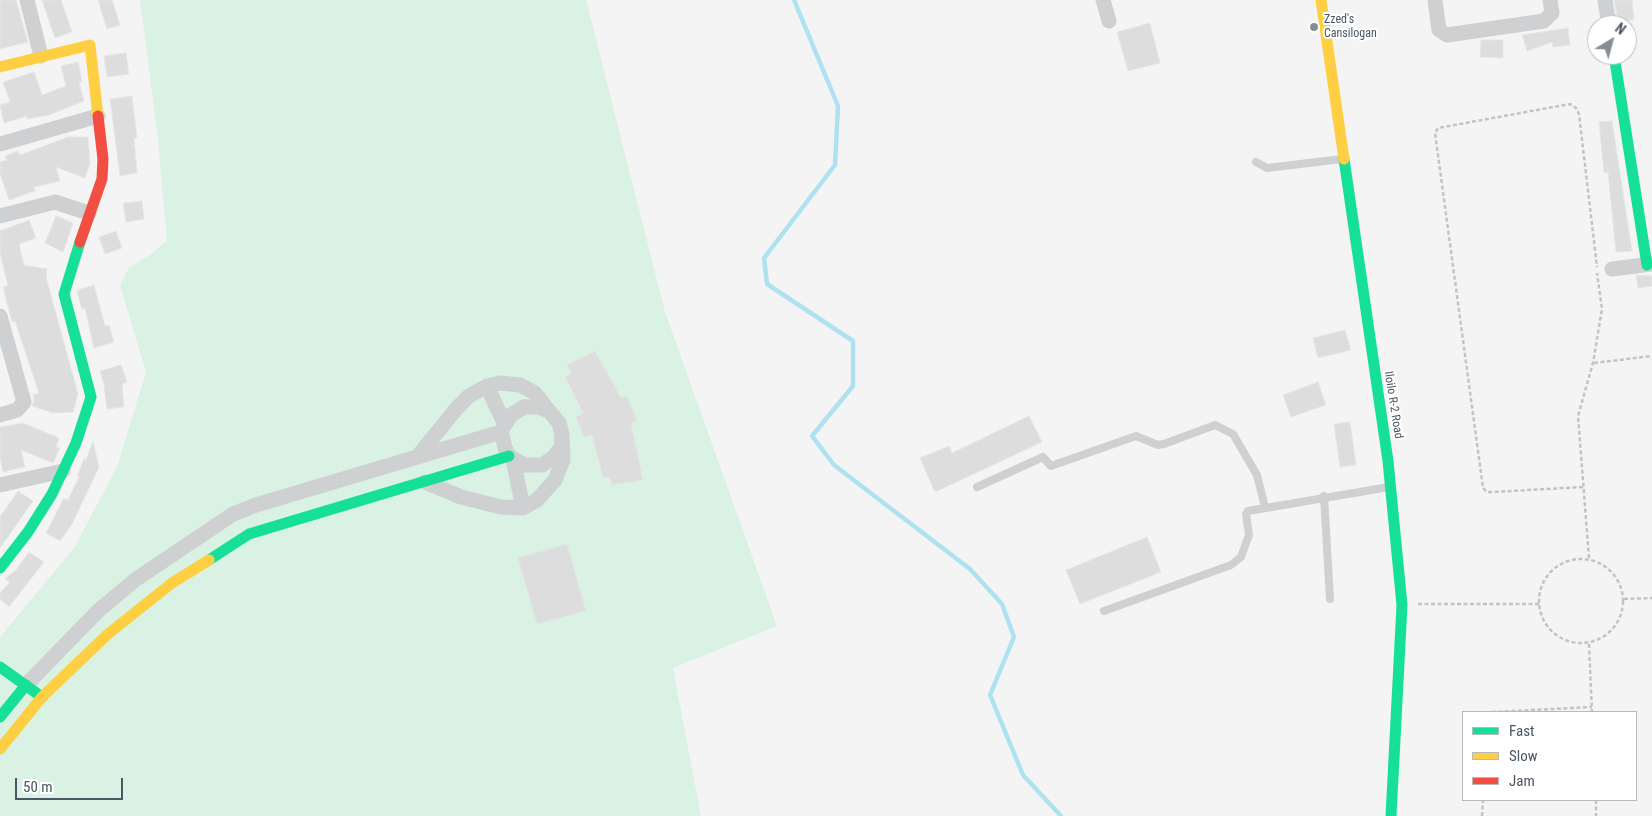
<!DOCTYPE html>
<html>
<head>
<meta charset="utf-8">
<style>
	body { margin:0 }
	#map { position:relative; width:1652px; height:816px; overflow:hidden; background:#f4f4f4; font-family:"Roboto Condensed",sans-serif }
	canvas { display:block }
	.legend { position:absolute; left:1462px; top:711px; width:175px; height:90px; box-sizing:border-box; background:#fff; border:1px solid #b7bbc0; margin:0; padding:6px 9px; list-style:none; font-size:15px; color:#4a5661 }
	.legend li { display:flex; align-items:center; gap:10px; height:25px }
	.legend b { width:25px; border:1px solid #b7bbc0 }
	.north { position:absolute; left:1587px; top:15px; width:50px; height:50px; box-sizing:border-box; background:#fff; border:1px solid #b7bbc0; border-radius:50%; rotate:37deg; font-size:14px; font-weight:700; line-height:20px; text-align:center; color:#4a5661 }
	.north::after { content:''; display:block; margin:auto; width:18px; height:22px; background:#868d94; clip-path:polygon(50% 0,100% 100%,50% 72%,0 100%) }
	.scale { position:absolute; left:15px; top:778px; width:108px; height:22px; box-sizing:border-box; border:2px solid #4a5661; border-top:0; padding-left:6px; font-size:15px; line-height:18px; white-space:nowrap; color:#4a5661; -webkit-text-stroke:4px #fff; paint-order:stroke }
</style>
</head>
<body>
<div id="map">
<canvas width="1652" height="816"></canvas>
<ul class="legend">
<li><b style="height:6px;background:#16e098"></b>Fast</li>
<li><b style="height:6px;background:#ffcf43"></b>Slow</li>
<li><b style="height:6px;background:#f24e42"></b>Jam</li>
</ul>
<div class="north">N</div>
<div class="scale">50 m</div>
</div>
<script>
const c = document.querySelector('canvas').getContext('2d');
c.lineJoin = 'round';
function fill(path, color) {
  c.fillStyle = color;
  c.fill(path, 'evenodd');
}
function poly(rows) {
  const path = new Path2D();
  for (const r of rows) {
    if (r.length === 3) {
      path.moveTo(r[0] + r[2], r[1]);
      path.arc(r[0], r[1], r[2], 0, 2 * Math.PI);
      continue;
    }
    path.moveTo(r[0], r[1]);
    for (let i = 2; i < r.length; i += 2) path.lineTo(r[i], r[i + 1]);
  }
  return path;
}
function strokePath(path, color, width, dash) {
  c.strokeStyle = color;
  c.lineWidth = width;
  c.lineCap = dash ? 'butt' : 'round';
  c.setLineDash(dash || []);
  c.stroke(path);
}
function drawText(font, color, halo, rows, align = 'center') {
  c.font = font + ' "Roboto Condensed",sans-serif';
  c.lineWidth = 4;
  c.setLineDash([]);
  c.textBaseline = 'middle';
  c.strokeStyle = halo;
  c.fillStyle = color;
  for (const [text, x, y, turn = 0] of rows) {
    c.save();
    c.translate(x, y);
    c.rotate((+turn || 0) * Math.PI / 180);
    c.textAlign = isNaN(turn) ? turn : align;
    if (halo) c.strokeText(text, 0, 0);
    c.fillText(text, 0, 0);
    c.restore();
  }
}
fill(poly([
	[140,0,586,0,665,312,777,626,673,668,701,816,0,816,0,637,74,548,117,467,146,372,120,285,129,267,150,255,167,240,157,131]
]), '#d9f2e3');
strokePath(poly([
	[794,0,838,106,835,165,764,258,767,284,853,341,853,386,812,436,834,465,970,569,1002,604,1014,637,990,695,1023,775,1061,816]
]), '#aee2f0', 4.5);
const building = poly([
	[0,0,16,0,28,42,0,49,0,0],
	[42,0,61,0,72,32,55,38,42,0],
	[98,0,112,0,120,25,107,29,98,0],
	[1614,0,1632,0,1634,20,1618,21,1614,0],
	[1150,23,1160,63,1128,71,1117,32,1150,23],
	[1568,28,1570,45,1553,47,1552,42,1527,51,1522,35,1568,28],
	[1481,40,1503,40,1503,58,1480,57,1481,40],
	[126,53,129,74,107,77,104,56,126,53],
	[78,62,82,81,79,82,84,101,49,115,27,119,27,116,4,123,0,105,10,102,3,82,34,72,42,95,66,86,61,66,78,62],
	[132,96,137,138,134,138,137,173,120,176,110,99,132,96],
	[1612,121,1632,251,1616,252,1608,172,1604,173,1599,122,1612,121],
	[68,137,88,137,90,164,85,178,56,167,60,181,34,187,35,191,9,200,0,174,0,162,7,160,5,156,18,151,20,155,68,137],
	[142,201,144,219,126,222,123,203,142,201],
	[56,216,73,223,63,252,45,243,56,216],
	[29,220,36,238,19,244,24,265,47,269,46,277,78,394,73,412,53,413,32,406,34,400,33,395,39,393,15,321,12,322,3,287,8,286,0,253,0,231,29,220],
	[116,231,122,248,105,254,99,237,116,231],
	[1636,275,1652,276,1652,286,1638,288,1636,275],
	[94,285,105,326,109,325,114,342,94,348,85,308,82,309,77,292,78,290,94,285],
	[1345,330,1351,350,1318,358,1313,338,1345,330],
	[595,351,621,398,627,396,637,421,631,423,643,480,612,485,610,477,603,478,592,435,584,437,576,417,583,413,565,377,572,373,567,365,595,351],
	[121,365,127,382,122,384,124,407,107,409,104,385,100,371,121,365],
	[1318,382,1326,405,1291,417,1283,395,1318,382],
	[1029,416,1042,442,935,492,920,458,949,446,952,453,1029,416],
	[1350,422,1356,465,1340,467,1334,424,1350,422],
	[23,423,59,438,56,447,60,448,59,450,53,463,21,450,25,467,3,472,0,457,0,427,23,423],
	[93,441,99,467,72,524,60,541,46,533,64,498,68,500,79,477,77,476,84,459,86,460,93,441],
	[18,491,33,501,0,548,0,517,18,491],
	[1147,537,1161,572,1080,604,1066,570,1147,537],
	[567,544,586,611,537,624,518,558,567,544],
	[29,552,44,562,9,607,0,599,0,593,10,582,5,579,16,570,29,552]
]);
fill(building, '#ddddde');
strokePath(building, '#e5e6e7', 1);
strokePath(poly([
	[1594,363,1652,356],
	[1583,487,1492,492,1487,492,1483,488,1435,133,1438,128,1570,104,1576,108,1579,114,1597,267],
	[1589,558,1578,416,1593,363,1602,309,1597,273],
	[1581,601,42],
	[1624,599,1652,598],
	[1418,604,1539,604],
	[1589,644,1592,712],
	[1492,712,1592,707],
	[1596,800,1596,816],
	[1482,816,1483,800]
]), '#bcc7c4', 2.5, [4, 2.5]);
strokePath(poly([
	[1256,162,1267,168,1342,159],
	[977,487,1043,457,1051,466,1136,436,1158,445,1164,444,1215,425,1233,434,1257,475,1265,507],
	[1324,496,1330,599],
	[1104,611,1231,565,1241,557,1249,535,1246,514,1248,511,1389,487]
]), '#ced0d2', 8);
strokePath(poly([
	[27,0,41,56],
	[1103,0,1109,21],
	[1435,0,1439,30,1447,35,1544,21,1552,13,1550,0],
	[1605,0,1609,25],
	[0,144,98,116],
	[0,216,55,202,89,213],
	[1612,269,1652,264],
	[0,316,24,402,17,410,0,415],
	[487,386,505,425],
	[524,407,538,407,549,411,559,423,562,434,561,447,554,457,542,465,524,465,509,456,505,448,501,431,511,415,524,407],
	[418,456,456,409,469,396,487,386,500,383,520,385,535,393,549,411],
	[513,459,523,508],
	[425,482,461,497,501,507,523,508,537,500,555,480,563,460,562,434],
	[0,485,63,471],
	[26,685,98,611,135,580,233,514,256,505,501,432]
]), '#ced0d2', 15);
strokePath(poly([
	[1614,55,1647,265],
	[1344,159,1388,461,1402,605,1391,816],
	[209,560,249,534,509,456],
	[0,568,28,532,52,494,76,443,91,397,64,294,80,242],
	[0,667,42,697],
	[0,717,26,685]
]), '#16e098', 11);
strokePath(poly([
	[1321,0,1344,159],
	[0,67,90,45,98,116],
	[0,749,42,697,108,634,172,583,209,560]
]), '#ffcf43', 11);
strokePath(poly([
	[80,242,102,179,103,159,98,116]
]), '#f24e42', 11);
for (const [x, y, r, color] of [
	[1314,27,5,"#868d94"]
]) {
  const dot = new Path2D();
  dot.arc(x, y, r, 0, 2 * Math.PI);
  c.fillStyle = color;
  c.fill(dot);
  strokePath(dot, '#fff', 2);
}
drawText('12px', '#4a5661', '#fff', [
	["Zzed's",1324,20],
	["Cansilogan",1324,34]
], 'left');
drawText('12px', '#4a5661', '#fff', [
	["Iloilo R-2 Road",1393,405,81]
]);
</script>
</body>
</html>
